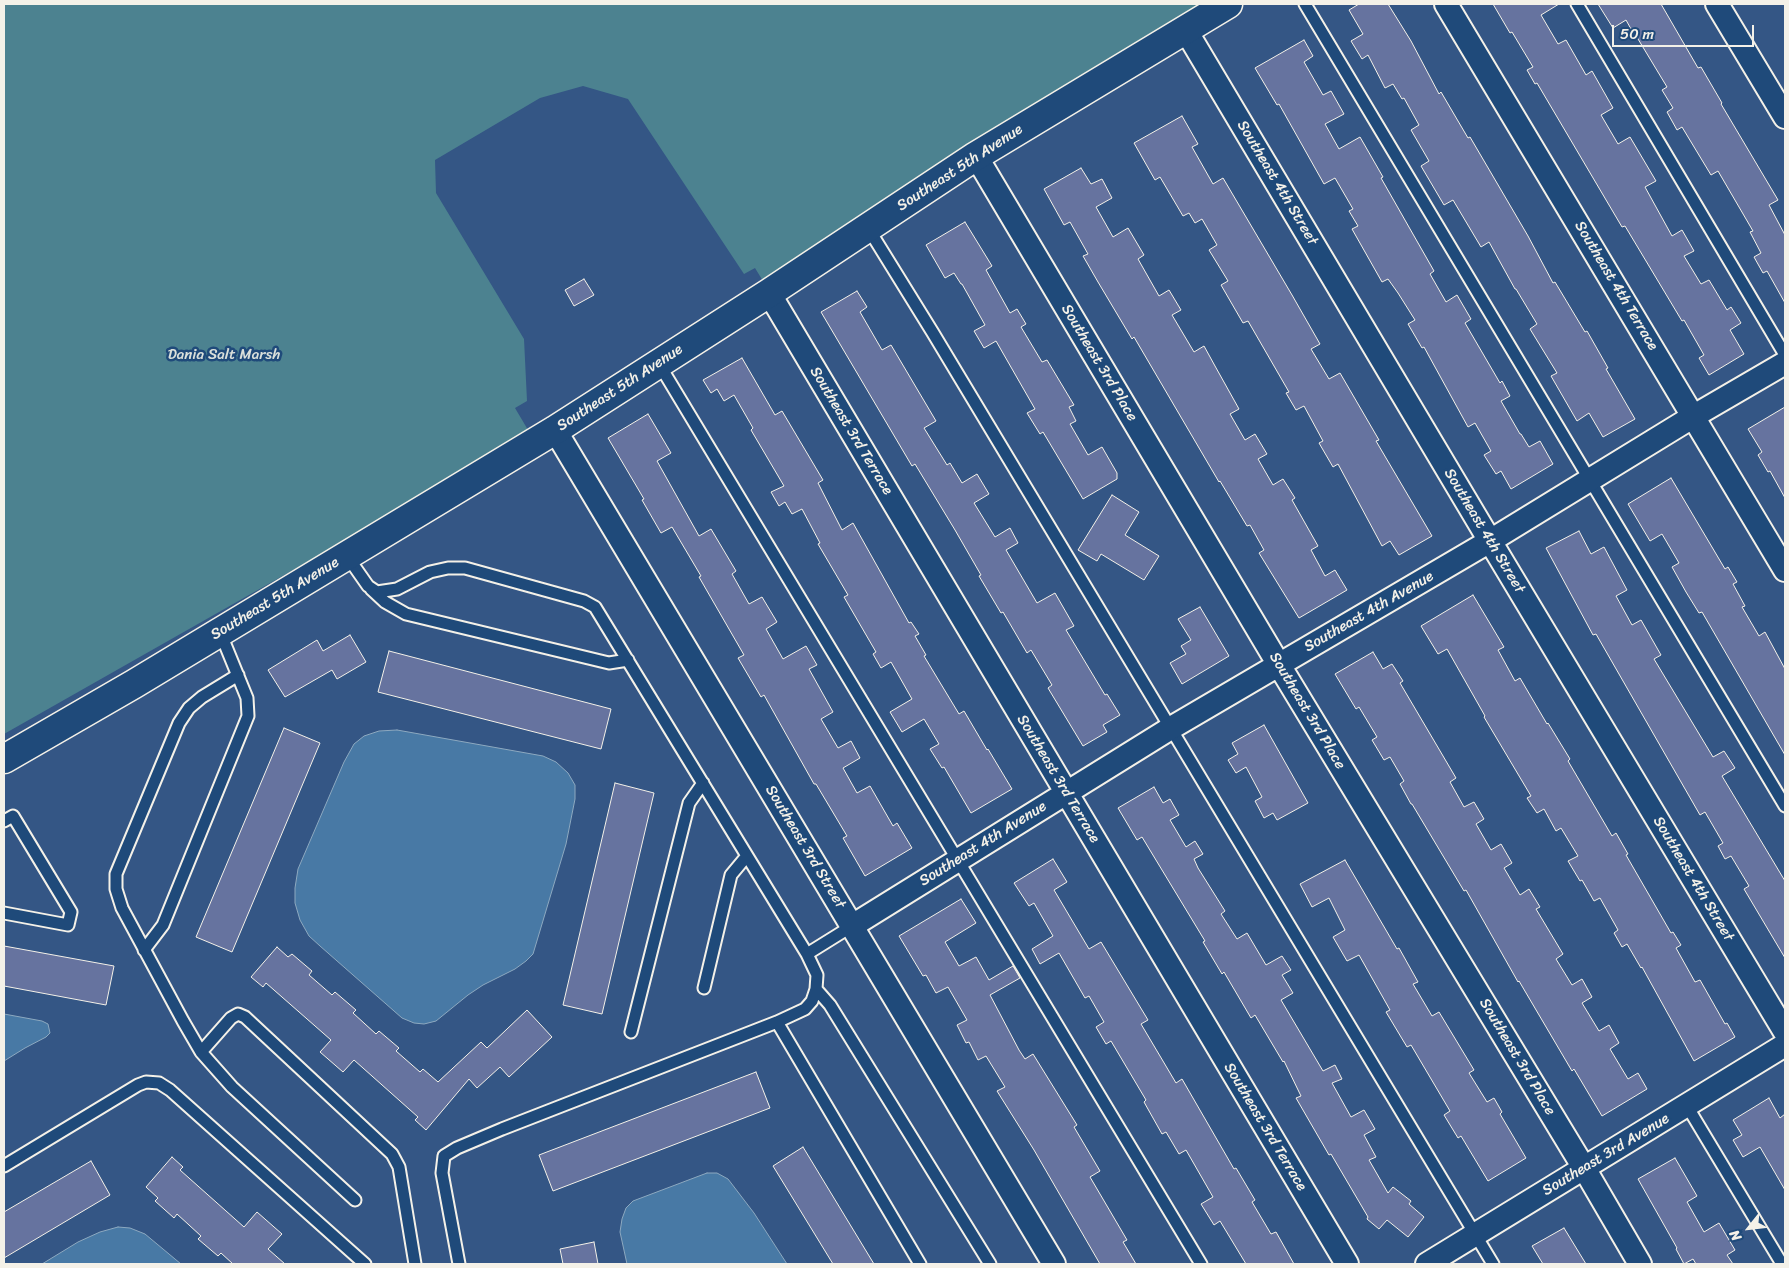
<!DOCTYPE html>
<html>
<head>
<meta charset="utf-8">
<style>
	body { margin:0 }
	#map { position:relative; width:1789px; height:1268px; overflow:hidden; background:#345685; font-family:Sriracha,sans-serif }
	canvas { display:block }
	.frame { position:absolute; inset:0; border:5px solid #f4f1e8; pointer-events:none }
	.north { position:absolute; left:1724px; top:1203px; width:50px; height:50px; -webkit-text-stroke:4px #1f4a7a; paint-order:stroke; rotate:241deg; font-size:14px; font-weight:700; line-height:20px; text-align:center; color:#f4f1e8 }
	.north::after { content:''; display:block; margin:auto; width:18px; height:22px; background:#f4f1e8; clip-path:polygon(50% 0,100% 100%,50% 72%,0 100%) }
	.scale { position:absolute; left:1612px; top:25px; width:142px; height:22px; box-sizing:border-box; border:2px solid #f4f1e8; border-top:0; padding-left:6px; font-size:15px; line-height:18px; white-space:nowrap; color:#f4f1e8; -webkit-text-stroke:4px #1f4a7a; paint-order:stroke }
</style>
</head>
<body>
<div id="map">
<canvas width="1789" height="1268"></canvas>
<div class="frame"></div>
<div class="north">N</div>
<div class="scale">50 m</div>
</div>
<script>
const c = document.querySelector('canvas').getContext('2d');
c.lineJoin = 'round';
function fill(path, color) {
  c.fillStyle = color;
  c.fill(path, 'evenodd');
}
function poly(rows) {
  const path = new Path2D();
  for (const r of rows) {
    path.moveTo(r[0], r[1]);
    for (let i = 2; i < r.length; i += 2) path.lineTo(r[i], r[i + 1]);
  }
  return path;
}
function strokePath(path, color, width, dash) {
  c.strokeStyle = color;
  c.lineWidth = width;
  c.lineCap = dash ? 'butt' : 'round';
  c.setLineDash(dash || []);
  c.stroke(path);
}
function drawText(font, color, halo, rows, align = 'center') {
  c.font = font + ' Sriracha,sans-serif';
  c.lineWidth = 5;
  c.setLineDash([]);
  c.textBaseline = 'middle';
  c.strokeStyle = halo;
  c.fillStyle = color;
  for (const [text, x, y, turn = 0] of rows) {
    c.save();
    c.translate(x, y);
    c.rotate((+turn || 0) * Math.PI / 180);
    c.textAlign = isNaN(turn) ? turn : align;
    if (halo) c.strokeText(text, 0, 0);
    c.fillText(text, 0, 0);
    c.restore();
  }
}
fill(poly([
	[4,4,1205,4,763,281,755,268,744,274,628,99,583,86,540,98,435,160,436,193,524,339,527,401,515,408,531,435,4,734]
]), '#4c8290');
const water = poly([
	[397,730,543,756,556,762,568,773,575,785,575,799,566,844,533,954,526,961,515,969,483,985,468,995,436,1021,424,1024,414,1023,402,1018,320,946,309,936,300,920,295,903,295,888,298,869,344,762,354,744,364,736,379,731,397,730],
	[4,1014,42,1021,48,1024,50,1033,46,1037,25,1048,4,1061,4,1014],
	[707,1173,717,1173,728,1179,754,1213,787,1264,627,1264,620,1232,622,1219,626,1208,633,1201,707,1173],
	[118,1227,130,1228,145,1234,181,1264,42,1264,78,1242,100,1232,118,1227]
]);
fill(water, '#4879a5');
strokePath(water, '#8da9c0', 1);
const building = poly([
	[1359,4,1388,4,1411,41,1439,94,1441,92,1468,138,1470,137,1528,236,1553,283,1555,282,1585,332,1587,331,1608,368,1606,369,1635,419,1603,437,1589,413,1577,421,1551,376,1557,373,1530,329,1537,324,1516,289,1515,289,1489,242,1481,247,1453,200,1444,205,1421,166,1429,161,1411,130,1419,125,1404,98,1402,99,1393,84,1385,88,1368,55,1362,59,1351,41,1363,34,1349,10,1359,4],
	[1493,4,1559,4,1541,15,1558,44,1566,40,1586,75,1592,71,1613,108,1601,115,1618,144,1630,137,1656,181,1645,187,1672,236,1682,230,1694,251,1684,256,1701,284,1709,280,1727,310,1731,307,1741,323,1730,330,1744,354,1709,375,1699,358,1704,355,1684,320,1682,321,1625,226,1622,227,1537,83,1535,84,1527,70,1533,67,1512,32,1510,33,1493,4],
	[1598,4,1661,4,1698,68,1701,67,1722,103,1721,104,1778,200,1769,205,1785,235,1785,303,1767,271,1763,273,1754,257,1761,253,1750,232,1753,231,1718,171,1711,175,1682,127,1677,130,1667,112,1673,108,1662,90,1667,87,1632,29,1631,29,1626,20,1613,28,1598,4],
	[1304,40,1313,56,1304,62,1323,95,1331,91,1344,114,1325,124,1339,149,1360,137,1383,177,1381,178,1434,271,1430,274,1446,302,1457,295,1471,319,1465,323,1500,383,1502,381,1510,396,1501,401,1520,434,1521,434,1529,447,1540,441,1553,464,1511,489,1501,471,1496,474,1484,455,1491,451,1475,423,1468,427,1424,347,1422,348,1408,324,1415,320,1398,293,1388,279,1382,282,1352,229,1358,226,1349,211,1353,209,1335,178,1324,184,1279,104,1277,105,1255,68,1304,40],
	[1182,116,1198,144,1192,147,1213,184,1223,178,1292,295,1320,344,1311,349,1329,379,1340,373,1379,440,1376,441,1432,536,1399,555,1390,541,1382,546,1338,464,1333,467,1319,443,1323,441,1304,406,1296,410,1286,393,1289,392,1248,321,1243,323,1221,285,1228,281,1209,250,1217,245,1202,219,1195,223,1189,213,1183,216,1160,177,1155,180,1134,143,1182,116],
	[1081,168,1091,184,1102,179,1112,198,1096,207,1113,237,1128,228,1144,255,1138,259,1159,296,1169,290,1181,310,1172,315,1194,352,1204,346,1215,366,1239,409,1230,414,1245,440,1255,434,1267,454,1258,459,1273,485,1283,479,1295,498,1292,500,1318,546,1311,550,1325,576,1335,570,1347,590,1299,618,1259,553,1264,550,1250,525,1247,526,1220,481,1219,482,1134,337,1132,339,1098,282,1083,256,1088,254,1070,222,1064,225,1044,189,1081,168],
	[965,222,992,266,986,270,1010,313,1017,309,1026,324,1021,327,1042,362,1047,360,1074,405,1069,407,1076,421,1070,424,1088,455,1102,447,1117,473,1117,479,1083,499,1043,432,1040,434,1027,413,1035,409,996,341,984,348,974,331,985,325,962,284,961,284,954,273,945,278,926,245,965,222],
	[584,279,594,295,574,306,565,290,584,279],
	[857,291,867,307,860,312,882,350,891,345,936,421,924,428,947,465,950,463,962,483,977,474,989,494,974,503,995,537,1010,528,1018,543,1006,550,1037,603,1055,593,1074,626,1066,630,1105,695,1107,694,1120,715,1103,725,1107,732,1083,746,1048,688,1052,685,1031,650,1027,653,1003,612,1001,613,979,576,981,575,955,530,915,464,912,466,821,312,857,291],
	[742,358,775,415,782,411,823,480,818,483,842,530,853,523,909,623,911,622,919,634,915,636,926,655,924,656,959,714,964,711,987,750,988,749,1012,789,971,813,944,767,942,768,930,749,939,744,924,719,902,732,890,712,912,699,891,662,881,668,873,654,876,652,844,597,848,595,818,544,820,543,802,509,792,514,785,502,779,506,771,492,784,486,751,430,753,428,734,395,724,401,717,389,711,393,703,380,742,358],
	[1785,407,1785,498,1770,471,1768,472,1758,455,1762,452,1748,429,1785,407],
	[648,414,671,453,657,461,699,536,711,529,736,571,732,574,749,604,762,597,777,622,766,629,783,659,806,646,817,665,809,669,833,712,821,719,838,748,851,741,860,758,843,768,857,793,870,786,893,826,897,823,912,848,865,876,843,838,847,836,816,784,814,784,764,695,761,697,738,658,744,655,699,577,701,576,672,527,661,533,642,500,644,499,608,438,648,414],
	[1671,478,1725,569,1728,567,1737,582,1733,584,1745,606,1742,607,1759,636,1765,632,1785,669,1785,755,1702,612,1699,613,1686,592,1672,567,1679,563,1662,534,1650,541,1628,504,1671,478],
	[1112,495,1139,512,1125,535,1159,556,1144,580,1101,554,1097,561,1078,550,1112,495],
	[1579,531,1591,554,1604,547,1627,590,1616,596,1632,625,1641,620,1661,655,1654,659,1713,757,1724,751,1735,768,1722,776,1785,881,1785,958,1744,889,1749,886,1731,856,1725,859,1718,846,1723,843,1705,812,1700,815,1596,634,1593,635,1546,548,1579,531],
	[1473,595,1504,647,1498,650,1515,681,1520,678,1547,724,1548,723,1570,759,1568,761,1612,836,1616,833,1628,854,1626,855,1671,933,1673,932,1681,945,1676,948,1695,982,1700,980,1725,1024,1727,1023,1735,1037,1694,1061,1642,967,1641,968,1627,944,1622,947,1614,933,1618,930,1600,898,1594,901,1582,880,1580,881,1568,861,1578,856,1561,828,1556,831,1544,809,1537,813,1527,798,1531,796,1484,717,1485,716,1447,649,1438,654,1421,626,1473,595],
	[1200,607,1229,656,1182,684,1170,663,1186,654,1181,646,1191,640,1178,619,1200,607],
	[350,635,366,662,337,679,332,670,285,697,268,670,317,640,323,651,350,635],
	[389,651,611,709,601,749,378,692,389,651],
	[1373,652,1383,669,1392,664,1403,681,1400,683,1456,778,1450,782,1464,807,1474,802,1484,819,1476,824,1491,850,1501,844,1512,863,1504,868,1520,895,1529,889,1540,907,1536,909,1563,954,1556,959,1572,985,1582,979,1592,997,1582,1003,1599,1031,1609,1025,1619,1043,1610,1049,1628,1079,1638,1073,1647,1089,1602,1116,1574,1069,1572,1071,1519,981,1518,982,1466,890,1464,891,1412,804,1411,804,1400,784,1404,781,1390,757,1384,760,1372,740,1377,737,1359,707,1356,709,1335,674,1373,652],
	[1264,725,1308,803,1277,820,1273,813,1264,818,1255,801,1262,797,1246,767,1236,773,1228,760,1238,754,1232,743,1264,725],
	[284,728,320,743,232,952,196,937,284,728],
	[615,783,654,793,602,1014,563,1005,615,783],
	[1154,787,1163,803,1170,799,1179,815,1170,820,1186,847,1195,841,1203,854,1194,859,1198,868,1225,911,1221,914,1237,939,1247,933,1266,965,1282,956,1291,970,1282,975,1293,993,1281,1000,1323,1071,1335,1065,1342,1079,1332,1083,1351,1117,1364,1110,1375,1129,1364,1135,1376,1157,1369,1160,1388,1193,1393,1187,1411,1201,1409,1204,1424,1217,1408,1237,1387,1220,1379,1229,1367,1219,1368,1217,1331,1154,1329,1155,1296,1098,1301,1096,1284,1061,1283,1062,1255,1015,1251,1018,1224,972,1222,974,1203,942,1205,941,1142,837,1137,840,1118,808,1154,787],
	[1053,859,1067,882,1054,890,1089,949,1101,942,1148,1020,1141,1024,1176,1083,1182,1079,1234,1169,1236,1168,1255,1200,1252,1202,1271,1234,1276,1232,1294,1264,1246,1264,1220,1221,1214,1225,1201,1204,1213,1197,1186,1150,1179,1154,1166,1132,1162,1134,1144,1102,1146,1100,1111,1041,1106,1044,1096,1027,1104,1022,1089,996,1085,998,1059,953,1040,964,1032,949,1053,936,1034,903,1029,906,1014,883,1053,859],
	[1345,860,1397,949,1399,948,1418,982,1413,984,1432,1016,1439,1012,1474,1070,1469,1073,1487,1102,1494,1098,1502,1112,1500,1114,1526,1158,1488,1181,1461,1136,1458,1138,1444,1115,1450,1111,1411,1045,1407,1047,1386,1012,1390,1010,1359,955,1347,961,1333,937,1345,930,1329,898,1312,907,1300,884,1345,860],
	[961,899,976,923,945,942,959,966,976,957,989,980,1013,966,1020,978,990,995,1019,1050,1025,1059,1033,1054,1077,1125,1074,1127,1100,1171,1090,1177,1127,1240,1123,1242,1136,1264,1100,1264,1034,1150,997,1091,1005,1087,986,1056,978,1060,969,1042,966,1043,957,1025,967,1020,948,987,936,993,926,975,923,976,899,936,961,899],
	[4,946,114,966,106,1005,4,986,4,946],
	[277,947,288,957,292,954,312,971,309,975,332,995,335,992,356,1010,353,1013,376,1034,379,1031,399,1048,396,1051,420,1072,423,1069,438,1082,481,1042,487,1048,527,1010,552,1037,509,1077,500,1067,477,1088,469,1079,426,1130,415,1120,418,1117,354,1060,343,1072,320,1052,331,1040,266,983,263,987,251,977,277,947],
	[756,1072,770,1108,553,1191,539,1155,756,1072],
	[1769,1098,1780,1118,1785,1114,1785,1190,1760,1147,1743,1157,1733,1140,1742,1135,1733,1120,1769,1098],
	[803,1147,874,1264,833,1264,773,1166,803,1147],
	[172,1157,183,1167,180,1170,244,1227,257,1212,282,1234,268,1249,285,1264,233,1264,221,1253,218,1256,198,1239,201,1236,177,1214,174,1218,155,1201,158,1198,146,1187,172,1157],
	[1675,1158,1697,1196,1687,1202,1704,1232,1719,1223,1735,1250,1727,1255,1733,1264,1696,1264,1693,1259,1684,1264,1676,1249,1677,1248,1638,1179,1675,1158],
	[91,1161,110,1195,4,1258,4,1212,91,1161],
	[1564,1228,1586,1264,1543,1264,1532,1246,1564,1228],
	[594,1242,598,1264,563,1264,560,1249,594,1242]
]);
fill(building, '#66739f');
strokePath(building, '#f4f1e8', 1);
const lane = poly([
	[1305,4,1785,806],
	[1577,4,1785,355],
	[868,228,933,333,1493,1264],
	[659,364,1201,1264],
	[347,556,368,586,377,592,397,589,430,572,448,568,465,568,584,601,595,607,807,954],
	[371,589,385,602,406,614,609,663,628,660],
	[238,675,202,697,189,708,179,723,116,874,116,889,122,908,183,1021,201,1052,232,1087,355,1200],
	[4,821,13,816,71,912,68,925,4,913],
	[144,950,163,925,248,716,247,698,220,632],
	[704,988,731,875,746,857],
	[816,989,830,1005,990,1264],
	[777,1022,920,1264],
	[631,1032,689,803,703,783],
	[201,1052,231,1018,238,1014,245,1017,392,1154,399,1167,415,1264],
	[1687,1106,1782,1264],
	[4,1166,138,1085,146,1082,159,1083,170,1090,365,1264],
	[459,1264,442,1173,444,1156,457,1148,502,1129,777,1022,805,1009,812,1001,816,989,817,975,807,954,852,926]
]);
const street = poly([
	[1446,4,1785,570],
	[1717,4,1785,117],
	[1185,29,1490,541,1785,1032],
	[976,156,1279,665,1584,1168,1640,1264],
	[769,293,1347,1264],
	[555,430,1054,1264],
	[852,926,1171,728,1490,541,1694,416,1785,363],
	[1427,1264,1785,1045]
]);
const secondary = poly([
	[4,759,134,684,555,430,769,293,976,156,1228,4]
]);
strokePath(lane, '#f4f1e8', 15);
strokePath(street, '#f4f1e8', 26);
strokePath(secondary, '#f4f1e8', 31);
strokePath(lane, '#1f4a7a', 11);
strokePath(street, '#1f4a7a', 22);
strokePath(secondary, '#1f4a7a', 28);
drawText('15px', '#f4f1e8', '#1f4a7a', [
	["Southeast 5th Avenue",960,168,-33],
	["Southeast 4th Street",1277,183,59],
	["Southeast 4th Terrace",1616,286,59],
	["Southeast 3rd Place",1099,363,59],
	["Southeast 5th Avenue",620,388,-33],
	["Southeast 3rd Terrace",851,431,59],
	["Southeast 4th Street",1484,531,59],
	["Southeast 5th Avenue",275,599,-31],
	["Southeast 4th Avenue",1369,612,-30],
	["Southeast 3rd Place",1307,711,59],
	["Southeast 3rd Terrace",1058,779,59],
	["Southeast 4th Avenue",983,844,-32],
	["Southeast 3rd Street",805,847,59],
	["Southeast 4th Street",1693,879,59],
	["Southeast 3rd Place",1517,1057,59],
	["Southeast 3rd Terrace",1265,1127,59],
	["Southeast 3rd Avenue",1606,1155,-31]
]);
drawText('15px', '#dbe0db', '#1f4a7a', [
	["Dania Salt Marsh",224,355]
]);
</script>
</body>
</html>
